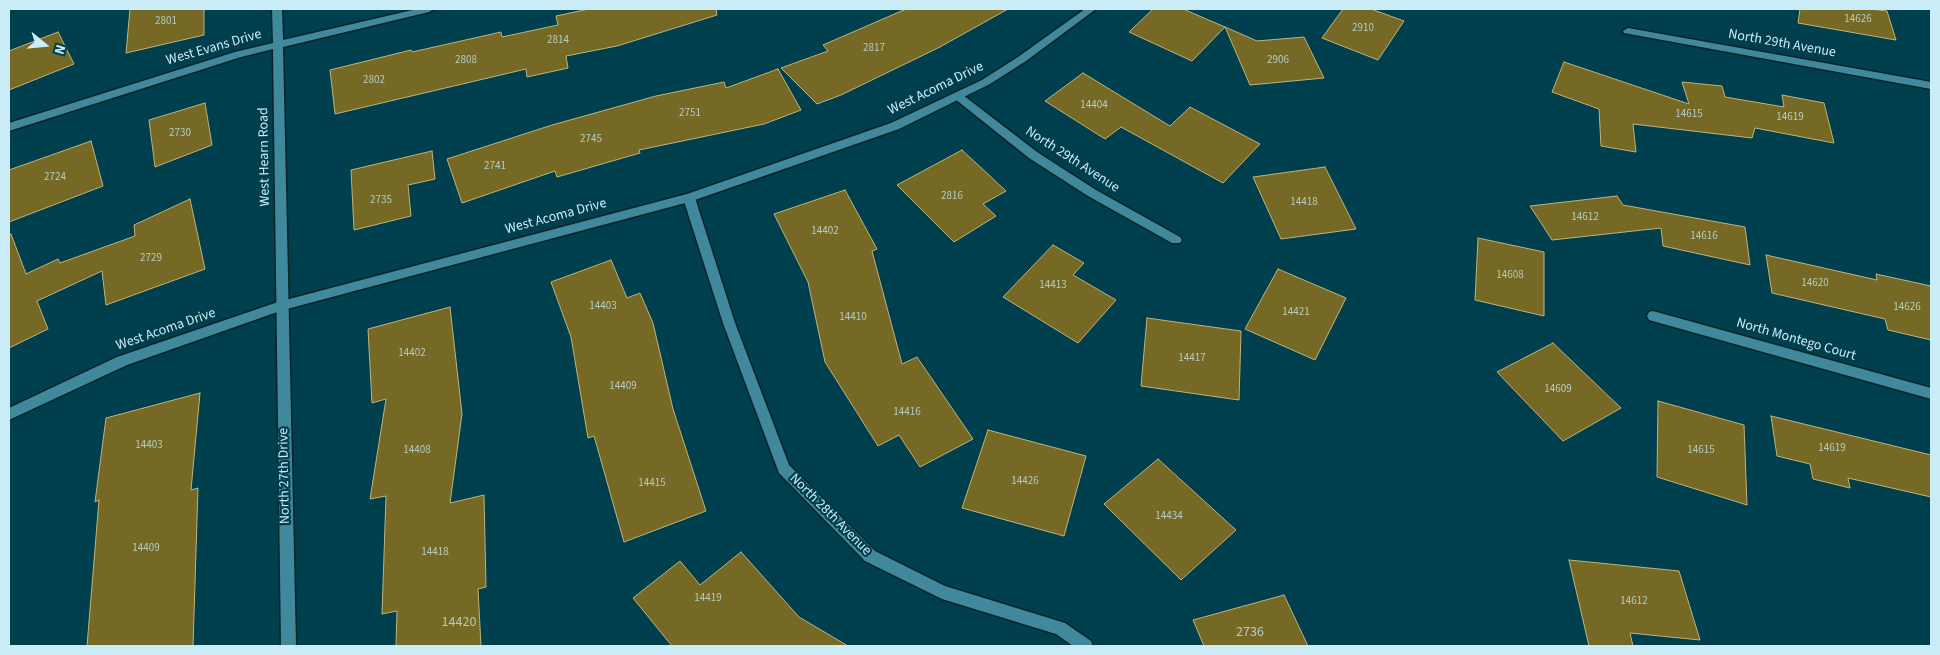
<!DOCTYPE html>
<html>
<head>
<meta charset="utf-8">
<style>
	body { margin:0 }
	#map { position:relative; width:1940px; height:655px; overflow:hidden; background:#003f4d; font-family:"Source Sans 3",sans-serif }
	canvas { display:block }
	.frame { position:absolute; inset:0; border:10px solid #c9ecf7; pointer-events:none }
	.north { position:absolute; left:20px; top:20px; width:50px; height:50px; -webkit-text-stroke:4px #003f4d; paint-order:stroke; rotate:107deg; font-size:14px; font-weight:700; line-height:20px; text-align:center; color:#c9ecf7 }
	.north::after { content:''; display:block; margin:auto; width:18px; height:22px; background:#c9ecf7; clip-path:polygon(50% 0,100% 100%,50% 72%,0 100%) }
</style>
</head>
<body>
<div id="map">
<canvas width="1940" height="655"></canvas>
<div class="frame"></div>
<div class="north">N</div>
</div>
<script>
const c = document.querySelector('canvas').getContext('2d');
c.lineJoin = 'round';
function fill(path, color) {
  c.fillStyle = color;
  c.fill(path, 'evenodd');
}
function poly(rows) {
  const path = new Path2D();
  for (const r of rows) {
    path.moveTo(r[0], r[1]);
    for (let i = 2; i < r.length; i += 2) path.lineTo(r[i], r[i + 1]);
  }
  return path;
}
function strokePath(path, color, width, dash) {
  c.strokeStyle = color;
  c.lineWidth = width;
  c.lineCap = dash ? 'butt' : 'round';
  c.setLineDash(dash || []);
  c.stroke(path);
}
function drawText(font, color, halo, rows, align = 'center') {
  c.font = font + ' "Source Sans 3",sans-serif';
  c.lineWidth = 4.5;
  c.setLineDash([]);
  c.textBaseline = 'middle';
  c.strokeStyle = halo;
  c.fillStyle = color;
  for (const [text, x, y, turn = 0] of rows) {
    c.save();
    c.translate(x, y);
    c.rotate((+turn || 0) * Math.PI / 180);
    c.textAlign = isNaN(turn) ? turn : align;
    if (halo) c.strokeText(text, 0, 0);
    c.fillText(text, 0, 0);
    c.restore();
  }
}
const building = poly([
	[130,9,204,9,204,35,126,53,130,9],
	[589,9,716,9,717,15,617,46,566,56,568,68,527,77,526,69,335,114,330,70,411,50,412,52,501,32,502,37,558,25,556,16,589,9],
	[906,9,1008,9,940,47,841,95,817,104,781,68,828,51,823,45,906,9],
	[1153,9,1183,9,1225,27,1192,61,1129,32,1153,9],
	[1343,9,1371,9,1404,21,1378,60,1322,38,1343,9],
	[1800,9,1871,9,1887,11,1896,40,1798,23,1800,9],
	[1225,27,1257,41,1304,37,1324,78,1250,85,1225,27],
	[58,32,74,64,9,90,9,51,58,32],
	[1564,62,1689,104,1682,82,1722,86,1725,97,1784,107,1782,95,1824,103,1834,143,1755,128,1752,138,1633,124,1636,152,1601,146,1599,109,1552,92,1564,62],
	[778,69,801,110,764,124,639,150,640,153,557,177,555,171,462,203,447,159,552,125,656,96,724,82,726,88,778,69],
	[1083,73,1170,126,1190,107,1260,144,1223,183,1121,127,1105,139,1045,101,1083,73],
	[205,103,212,145,155,167,149,120,205,103],
	[91,141,103,186,9,222,9,170,91,141],
	[962,150,1006,191,983,204,996,216,954,242,897,185,962,150],
	[432,151,435,179,408,185,411,216,354,230,351,170,432,151],
	[1325,167,1356,229,1281,239,1253,177,1325,167],
	[845,190,877,249,872,251,902,364,917,357,973,439,920,467,899,435,878,446,825,362,808,282,774,214,845,190],
	[1617,196,1623,205,1745,227,1750,265,1663,246,1661,228,1552,240,1530,206,1617,196],
	[190,199,205,269,106,305,102,271,37,301,48,329,9,348,9,234,11,234,26,274,58,259,60,263,135,236,134,225,190,199],
	[1478,238,1544,252,1544,316,1475,300,1478,238],
	[1053,245,1084,263,1073,275,1116,300,1078,343,1003,297,1053,245],
	[1766,255,1877,280,1876,274,1931,286,1931,340,1888,330,1885,319,1772,293,1766,255],
	[611,260,627,298,640,293,653,323,673,409,706,511,624,542,594,436,588,438,571,337,551,282,611,260],
	[1278,269,1346,298,1315,360,1245,329,1278,269],
	[450,307,462,414,450,503,484,495,486,587,478,589,481,646,396,646,397,611,382,614,386,496,370,499,386,399,372,403,368,329,450,307],
	[1147,318,1241,331,1239,400,1141,386,1147,318],
	[1553,343,1621,408,1563,441,1497,372,1553,343],
	[200,393,191,490,198,488,193,646,87,646,99,500,95,502,106,418,200,393],
	[1658,401,1744,425,1747,505,1657,477,1658,401],
	[1771,416,1931,455,1931,497,1848,478,1850,488,1813,479,1810,464,1777,456,1771,416],
	[988,430,1086,456,1064,536,962,508,988,430],
	[1158,459,1236,530,1181,580,1104,504,1158,459],
	[741,552,799,617,848,646,672,646,633,598,680,561,700,585,741,552],
	[1569,560,1679,571,1700,640,1630,633,1633,646,1589,646,1569,560],
	[1284,595,1308,646,1204,646,1193,620,1284,595]
]);
fill(building, '#766925');
strokePath(building, '#c0b47a', 1);
const street = poly([
	[272,9,282,9,283,40,417,9,434,9,429,12,283,47,296,646,281,646,273,49,241,57,9,131,9,123,235,52,273,43,272,9],
	[1628,28,1931,82,1931,89,1624,33,1623,31,1628,28],
	[959,92,1037,152,1096,190,1180,237,1182,240,1180,243,1172,243,1088,196,1029,158,955,99,954,96,959,92],
	[689,194,695,198,735,323,789,465,875,551,945,586,1065,623,1091,641,1093,646,1073,646,1056,634,942,599,865,561,779,473,723,323,683,198,689,194],
	[1653,311,1931,388,1931,399,1649,320,1647,316,1649,312,1653,311]
]);
const secondary = poly([
	[1085,9,1096,9,1026,61,990,84,899,129,689,202,283,310,127,365,9,420,9,408,117,357,278,302,687,194,891,123,982,80,1018,57,1085,9]
]);
strokePath(street, '#0c2329', 3);
strokePath(secondary, '#0c2329', 3);
fill(street, '#40889c');
fill(secondary, '#40889c');
drawText('11px', '#b4cbc2', null, [
	["14626",1858,20],
	["2801",166,22],
	["2910",1363,29],
	["2814",558,41],
	["2817",874,49],
	["2808",466,61],
	["2906",1278,61],
	["2802",374,81],
	["14404",1094,106],
	["2751",690,114],
	["14615",1689,115],
	["14619",1790,118],
	["2730",180,134],
	["2745",591,140],
	["2741",495,167],
	["2724",55,178],
	["2816",952,197],
	["2735",381,201],
	["14418",1304,203],
	["14612",1585,218],
	["14402",825,232],
	["14616",1704,237],
	["2729",151,259],
	["14608",1510,276],
	["14620",1815,284],
	["14413",1053,286],
	["14403",603,307],
	["14626",1907,308],
	["14421",1296,313],
	["14410",853,318],
	["14402",412,354],
	["14417",1192,359],
	["14409",623,387],
	["14609",1558,390],
	["14416",907,413],
	["14403",149,446],
	["14619",1832,449],
	["14408",417,451],
	["14615",1701,451],
	["14426",1025,482],
	["14415",652,484],
	["14434",1169,517],
	["14409",146,549],
	["14418",435,553],
	["14419",708,599],
	["14612",1634,602]
]);
drawText('14px', '#c9ecf7', '#003f4d', [
	["North 29th Avenue",1782,44,10],
	["West Evans Drive",214,48,-16],
	["West Acoma Drive",936,89,-26],
	["West Hearn Road",265,157,-91],
	["North 29th Avenue",1072,160,33],
	["West Acoma Drive",556,217,-15],
	["West Acoma Drive",166,330,-19],
	["North Montego Court",1796,340,16],
	["North 27th Drive",285,476,-91],
	["North 28th Avenue",830,515,45]
]);
drawText('14px', '#b4cbc2', null, [
	["14420",459,623],
	["2736",1250,633]
]);
</script>
</body>
</html>
